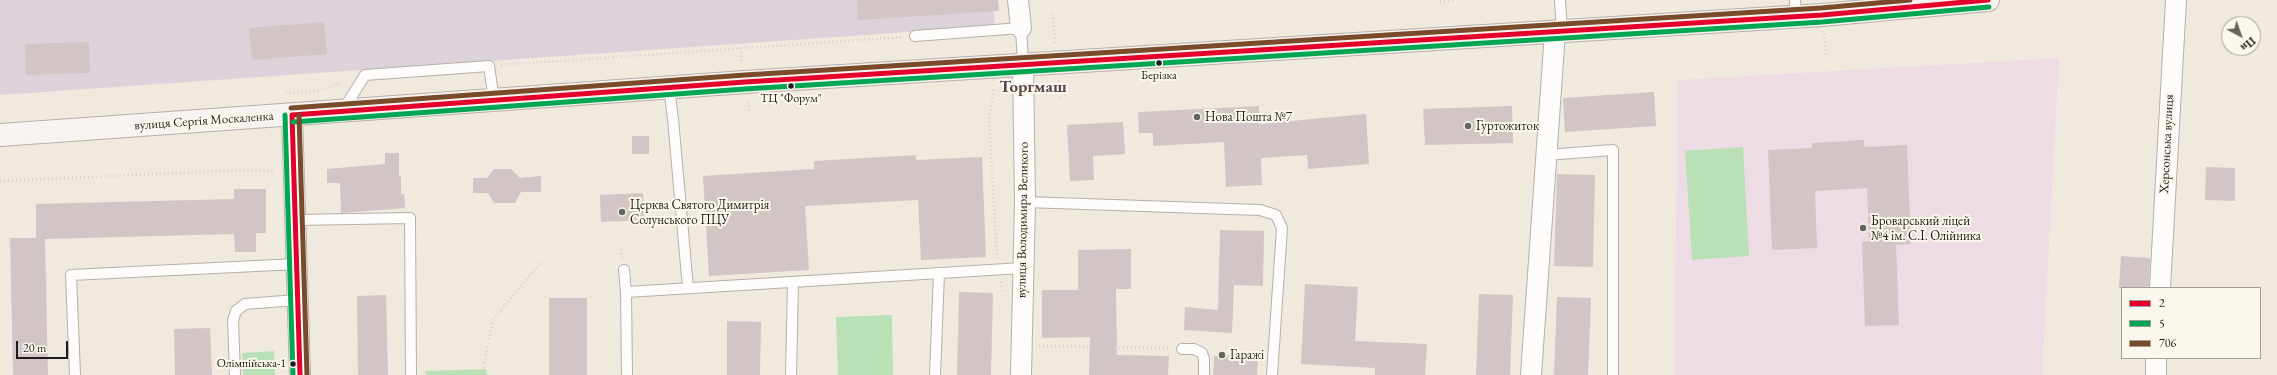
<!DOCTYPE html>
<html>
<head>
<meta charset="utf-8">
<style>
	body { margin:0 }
	#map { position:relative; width:2277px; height:375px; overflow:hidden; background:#f0e9de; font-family:"EB Garamond",serif }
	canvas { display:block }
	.legend { position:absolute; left:2121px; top:287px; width:140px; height:72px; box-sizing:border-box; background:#fbf7ec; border:1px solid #a29f99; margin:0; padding:5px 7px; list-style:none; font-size:12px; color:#1c1c1c }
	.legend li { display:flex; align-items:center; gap:8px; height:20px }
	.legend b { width:20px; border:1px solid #a29f99 }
	.north { position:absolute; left:2221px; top:16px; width:40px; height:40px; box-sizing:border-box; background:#fbf7ec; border:1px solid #a29f99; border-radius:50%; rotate:139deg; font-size:11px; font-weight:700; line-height:16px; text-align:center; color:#1c1c1c }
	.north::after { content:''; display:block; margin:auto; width:14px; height:18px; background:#666460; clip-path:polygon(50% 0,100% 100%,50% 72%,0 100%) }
	.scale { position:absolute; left:16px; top:341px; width:52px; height:18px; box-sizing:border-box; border:2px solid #1c1c1c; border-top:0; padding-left:5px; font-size:12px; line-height:14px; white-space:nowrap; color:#1c1c1c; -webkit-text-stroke:3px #fbf7ec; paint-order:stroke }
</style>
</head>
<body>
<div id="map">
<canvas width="2277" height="375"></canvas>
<ul class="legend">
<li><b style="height:5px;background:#e4002b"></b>2</li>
<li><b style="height:5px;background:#00a651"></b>5</li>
<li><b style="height:5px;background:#7a4b2a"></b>706</li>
</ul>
<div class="north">Пн</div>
<div class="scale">20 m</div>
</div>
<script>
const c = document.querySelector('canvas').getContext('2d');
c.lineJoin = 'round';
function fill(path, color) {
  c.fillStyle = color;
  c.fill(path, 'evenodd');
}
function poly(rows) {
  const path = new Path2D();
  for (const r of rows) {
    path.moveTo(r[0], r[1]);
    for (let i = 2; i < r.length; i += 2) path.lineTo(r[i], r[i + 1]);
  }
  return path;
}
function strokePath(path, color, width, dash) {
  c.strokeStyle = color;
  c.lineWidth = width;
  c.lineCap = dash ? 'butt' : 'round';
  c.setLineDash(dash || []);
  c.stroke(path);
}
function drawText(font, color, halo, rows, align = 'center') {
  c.font = font + ' "EB Garamond",serif';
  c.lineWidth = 4;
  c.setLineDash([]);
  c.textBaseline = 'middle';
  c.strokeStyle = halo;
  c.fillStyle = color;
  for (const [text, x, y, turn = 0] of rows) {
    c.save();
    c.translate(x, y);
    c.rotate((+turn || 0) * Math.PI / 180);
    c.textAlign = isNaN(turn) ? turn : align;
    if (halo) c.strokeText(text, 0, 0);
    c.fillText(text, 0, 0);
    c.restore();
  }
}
fill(poly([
	[2059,58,2042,375,1674,375,1678,80]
]), '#eedce5');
fill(poly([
	[0,0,993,0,995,26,0,95]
]), '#dcd2d9');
fill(poly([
	[1743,147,1749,256,1692,260,1685,151],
	[892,315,893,375,838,375,836,317],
	[274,351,275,375,243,375,242,353],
	[486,369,487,375,426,375,425,371]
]), '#bae0b5');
fill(poly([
	[857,0,998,0,999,11,858,20],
	[324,22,327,54,252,60,249,28],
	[89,42,90,73,26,75,25,44],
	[1654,92,1656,126,1565,132,1563,98],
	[1259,106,1259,124,1366,114,1369,164,1308,169,1307,155,1261,158,1262,185,1226,187,1224,142,1153,146,1153,133,1139,133,1138,112],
	[1512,106,1513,143,1425,145,1423,109],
	[1123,122,1125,154,1093,156,1094,180,1070,181,1067,125],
	[632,136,649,136,649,154,632,154],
	[1864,140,1864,147,1907,145,1911,244,1896,245,1899,325,1865,326,1862,242,1869,241,1867,188,1815,191,1817,248,1772,250,1768,150,1812,148,1812,143],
	[385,153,399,153,399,176,401,177,401,194,404,194,405,208,341,213,340,183,327,183,327,169,385,164],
	[916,155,916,160,982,157,986,257,921,260,918,200,805,206,809,270,709,276,703,176,814,169,814,161],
	[2206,167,2235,168,2235,201,2205,200],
	[494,169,511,169,520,178,541,176,541,192,521,192,515,203,494,203,488,193,473,193,473,178,487,178],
	[1557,174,1595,175,1593,267,1554,266],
	[234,189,266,189,266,233,256,233,256,252,235,252,234,234,45,239,48,375,13,375,10,238,36,238,36,204,234,199],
	[643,193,644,220,601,222,600,195],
	[1220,230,1264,231,1263,286,1234,285,1232,333,1184,330,1185,307,1218,310],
	[1131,249,1131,289,1116,289,1117,355,1169,356,1168,375,1089,375,1090,337,1042,338,1042,290,1078,290,1078,250],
	[2121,256,2150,258,2149,288,2119,288],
	[1305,284,1358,287,1355,341,1427,344,1425,375,1375,375,1375,368,1301,364],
	[959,292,993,293,991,375,957,375],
	[1479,294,1513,295,1510,375,1476,375],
	[386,295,388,375,358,375,357,296],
	[1557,297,1591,298,1588,375,1554,375],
	[549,298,587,298,587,375,549,375],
	[727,321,761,322,760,375,727,375],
	[210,328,212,375,175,375,174,329],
	[1214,356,1258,357,1257,375,1213,375]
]), '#d2c5c5');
const lane = poly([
	[1560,0,1562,31],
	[1795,0,1796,17],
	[915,36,1021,28,1023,64],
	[669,88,673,119,688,288],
	[343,110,365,75,489,66,494,100],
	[1546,155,1613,150,1613,375],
	[1025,202,1260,210,1276,215,1282,228,1272,375],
	[295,220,410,218,411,375],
	[624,270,626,292,627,375],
	[626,292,1023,268],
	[1182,349,1194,349,1202,353,1204,359,1204,375],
	[75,375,71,275,297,264],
	[235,375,233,320,236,311,245,304,297,300],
	[791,375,793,282],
	[935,375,939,273]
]);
const street = poly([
	[1018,0,1021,28],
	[292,115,300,375],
	[2160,288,2176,0],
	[1021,375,1025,202,1023,64],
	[1531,375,1555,32],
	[2156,375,2156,358]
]);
const secondary = poly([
	[0,135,745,82,1822,15,1988,0]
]);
strokePath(lane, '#b5b0aa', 12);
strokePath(street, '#b5b0aa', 22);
strokePath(secondary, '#b5b0aa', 24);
strokePath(poly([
	[1440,2,1454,0],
	[1053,14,1055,45],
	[1824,34,1826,55],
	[740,48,742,63],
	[501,65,903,37],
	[1059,81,1061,99],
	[994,90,989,119,997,257],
	[286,93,318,91,343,82],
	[748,102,749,111],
	[0,181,243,170,275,171],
	[621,249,622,258],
	[1001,282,1003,293],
	[1039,346,1170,348],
	[482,375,493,320,542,261]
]), '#d3d1ce', 2.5, [1, 3]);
strokePath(lane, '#fdfcfa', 10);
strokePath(street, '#fdfcfa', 20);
strokePath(secondary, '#f8f3f0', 22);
strokePath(poly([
	[292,115,745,82,1822,15,1988,0],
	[292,115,300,375]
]), '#e4002b', 5);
strokePath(poly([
	[285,115,293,375],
	[293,122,745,89,1822,22,1989,7]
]), '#00a651', 5);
strokePath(poly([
	[291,108,745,75,1821,8,1910,0],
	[299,115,307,375]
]), '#7a4b2a', 5);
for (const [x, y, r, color] of [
	[1159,63,3.5,"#1c1c1c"],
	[791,86,3.5,"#1c1c1c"],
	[1197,117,4,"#666460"],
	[1468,126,4,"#666460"],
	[622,212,4,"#666460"],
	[1863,228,4,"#666460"],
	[1222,355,4,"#666460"],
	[293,364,3.5,"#1c1c1c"]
]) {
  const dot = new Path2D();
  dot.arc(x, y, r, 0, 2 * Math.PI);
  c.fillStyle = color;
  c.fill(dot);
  strokePath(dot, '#fbf7ec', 1.5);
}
drawText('12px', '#1c1c1c', '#fbf7ec', [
	["Берізка",1159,76],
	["ТЦ \"Форум\"",791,99],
	["Олімпійська-1",286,364,"right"]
]);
drawText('13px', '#1c1c1c', '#fbf7ec', [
	["Нова Пошта №7",1205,117],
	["Гуртожиток",1476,126],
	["Церква Святого Димитрія",630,205],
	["Солунського ПЦУ",630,220],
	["Броварський ліцей",1871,221],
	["№4 ім. С.І. Олійника",1871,236],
	["Гаражі",1230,355]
], 'left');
drawText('13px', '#1c1c1c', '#fbf7ec', [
	["вулиця Сергія Москаленка",204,121,-4],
	["Херсонська вулиця",2167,144,-87],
	["вулиця Володимира Великого",1023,220,-89]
]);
drawText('bold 17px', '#5a4750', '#fbf7ec', [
	["Торгмаш",1033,87]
]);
</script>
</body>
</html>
